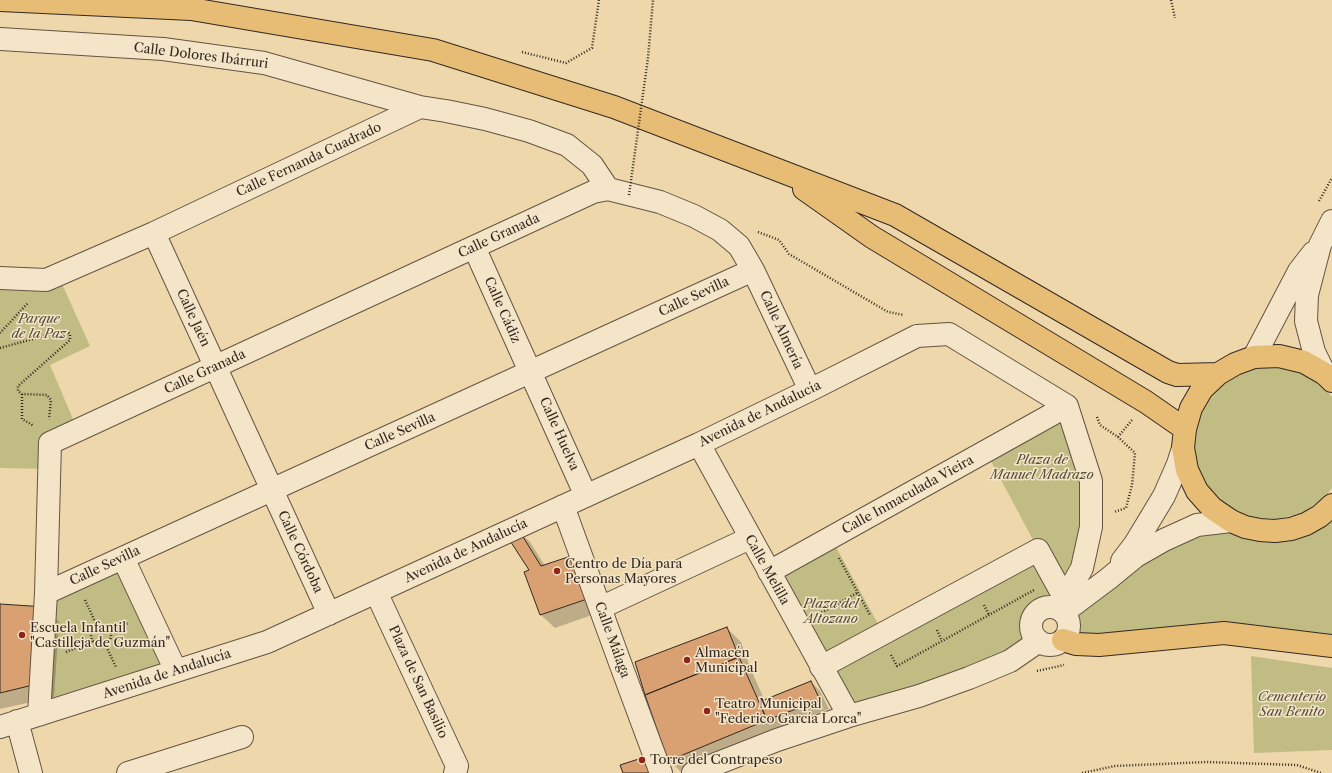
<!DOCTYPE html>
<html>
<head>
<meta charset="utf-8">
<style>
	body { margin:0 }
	canvas { display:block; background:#eed7aa }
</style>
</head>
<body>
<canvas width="1332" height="773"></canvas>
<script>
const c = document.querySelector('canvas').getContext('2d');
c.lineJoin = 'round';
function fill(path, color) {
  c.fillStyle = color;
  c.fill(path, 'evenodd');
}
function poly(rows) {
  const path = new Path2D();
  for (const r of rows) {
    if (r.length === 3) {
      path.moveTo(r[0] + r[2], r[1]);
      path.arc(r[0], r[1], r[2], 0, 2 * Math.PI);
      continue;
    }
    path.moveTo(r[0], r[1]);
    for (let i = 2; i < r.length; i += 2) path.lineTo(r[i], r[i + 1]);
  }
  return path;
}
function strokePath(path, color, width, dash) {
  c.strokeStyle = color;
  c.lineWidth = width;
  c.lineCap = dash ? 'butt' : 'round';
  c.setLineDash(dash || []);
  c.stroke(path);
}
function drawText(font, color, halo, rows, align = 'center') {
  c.font = font + ' "Libre Caslon Text",serif';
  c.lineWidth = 3;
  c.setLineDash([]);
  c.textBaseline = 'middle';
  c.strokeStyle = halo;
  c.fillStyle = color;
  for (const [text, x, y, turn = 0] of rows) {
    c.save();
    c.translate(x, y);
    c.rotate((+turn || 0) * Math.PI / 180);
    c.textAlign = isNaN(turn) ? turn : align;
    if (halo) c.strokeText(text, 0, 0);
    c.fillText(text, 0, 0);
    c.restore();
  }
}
fill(poly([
	[58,275,90,346,50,365,78,431,50,444,49,469,0,468,0,278],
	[1273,366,1297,370,1320,383,1332,397,1332,488,1324,498,1302,513,1277,519,1251,517,1227,507,1209,490,1198,468,1194,444,1197,419,1208,397,1226,380,1248,369],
	[1067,406,1091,527,1053,607,1041,609,1033,618,1031,625,1032,631,1035,636,1039,641,849,716,769,572,831,538,883,633,1038,549,986,452],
	[1332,519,1332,646,1067,635,1069,623,1067,617,1164,540],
	[123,558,176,671,39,715,46,593],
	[1251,656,1332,668,1332,750,1254,753]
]), '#c0bc83');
fill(poly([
	[517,529,530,542,545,566,609,609,555,628,541,615,526,573,531,571],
	[0,605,45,608,59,622,54,697,0,709],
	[727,628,741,642,752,672,765,701,811,682,820,691,829,709,777,729,682,773,669,760]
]), '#0003');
const building = poly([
	[517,527,541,566,580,553,596,596,540,615,524,572,529,570,505,533,517,527],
	[0,604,46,607,41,683,0,693,0,604],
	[727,627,739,657,645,695,635,662,727,627],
	[739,657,767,720,668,761,645,695,739,657],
	[811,681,820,700,767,720,759,702,811,681],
	[648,756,650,773,623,773,620,765,648,756]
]);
fill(building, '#d9a071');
strokePath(building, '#342922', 1);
const minor = poly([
	[0,39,163,49,264,63,420,107,446,111,485,119,529,131,567,145,592,165,608,189],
	[154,233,329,614],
	[474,247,586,496],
	[0,278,46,280,154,233,420,107],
	[1254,357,1299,271,1313,253],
	[1325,374,1314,352,1306,321,1307,295,1320,245,1332,221],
	[699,444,849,716],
	[563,506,619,660,661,773],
	[123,558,176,671],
	[1122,561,1135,544,1164,496,1178,464,1183,448],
	[769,572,1067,406],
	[376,592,457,766,455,773],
	[46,593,753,270],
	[1050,626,19],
	[600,608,750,538],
	[1064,612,1108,579,1136,556,1164,540,1197,525,1231,521],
	[821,667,1038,550,1065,599],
	[39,715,46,593,50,443,593,192,608,189,660,202,694,216,720,230,739,246,753,270,810,390],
	[17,721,31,773],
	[0,727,267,642,699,444,810,390,917,336,949,334,1067,406,1091,481,1091,527,1082,568,1059,609],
	[128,773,242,737],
	[693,773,777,740,849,716,919,696,969,678,1010,661,1039,641]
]);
const major = poly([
	[0,0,191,9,433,50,614,107,895,215,1168,372,1177,375,1218,374],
	[804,189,872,237,1146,402,1185,429],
	[1332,381,1325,374,1304,362,1279,356,1254,357,1235,364,1218,374,1202,389,1191,408,1185,429,1183,448,1187,470,1197,491,1212,508,1231,521,1245,527,1260,530,1275,531,1291,529,1306,524,1320,516,1332,505],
	[1063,640,1076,644,1099,645,1224,633,1332,646]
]);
strokePath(minor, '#625444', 24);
strokePath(major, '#342922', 24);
strokePath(poly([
	[1171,0,1175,18],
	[522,52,566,63,592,48,599,0],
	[1319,201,1332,178],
	[758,232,779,240,789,254,888,312,904,315],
	[0,333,28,303],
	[0,348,66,330,70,334,70,340,18,386,18,391,22,394,47,395,51,400,49,419],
	[22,394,22,419,34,426],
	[1097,417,1100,425,1118,437,1135,453,1132,485,1126,508,1114,512],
	[1118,437,1132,420],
	[839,558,870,615],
	[85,600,97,626],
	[984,605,989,615],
	[819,614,857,593],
	[101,635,10],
	[937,630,942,641],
	[110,631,128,623],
	[105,644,116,667],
	[66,652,93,641],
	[891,655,897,666,1034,590],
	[1037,671,1064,665],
	[1082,773,1115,766,1207,762,1297,765,1321,773]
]), '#342922', 2.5, [1, 2]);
strokePath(minor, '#f4e5c8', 22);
strokePath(major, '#e7bc75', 22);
strokePath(poly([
	[629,195,648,58,653,0]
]), '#342922', 2.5, [1, 2]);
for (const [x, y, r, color] of [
	[557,571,4,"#8f2418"],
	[22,635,4,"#8f2418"],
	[687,660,4,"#8f2418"],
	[707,711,4,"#8f2418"],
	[642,760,4,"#8f2418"]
]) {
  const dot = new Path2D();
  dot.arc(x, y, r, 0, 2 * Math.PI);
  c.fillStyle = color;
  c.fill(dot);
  strokePath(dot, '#f4e5c8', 1.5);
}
drawText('13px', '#342922', '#f4e5c8', [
	["Calle Dolores Ibárruri",201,56,7],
	["Calle Fernanda Cuadrado",309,160,-25],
	["Calle Granada",499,236,-25],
	["Calle Sevilla",694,297,-25],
	["Calle Cádiz",502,310,66],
	["Calle Jaén",193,318,65],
	["Calle Almería",781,330,65],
	["Calle Granada",205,372,-25],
	["Avenida de Andalucía",760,414,-26],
	["Calle Sevilla",400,432,-24],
	["Calle Huelva",559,434,66],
	["Calle Inmaculada Vieira",908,495,-29],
	["Avenida de Andalucía",466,551,-25],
	["Calle Córdoba",300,552,65],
	["Calle Sevilla",105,566,-25],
	["Calle Melilla",767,570,61],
	["Calle Málaga",612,640,70],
	["Avenida de Andalucía",167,674,-18],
	["Plaza de San Basilio",418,682,65]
]);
drawText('italic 13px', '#574e3a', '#f4e5c8', [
	["Parque",39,319],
	["de la Paz",39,334],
	["Plaza de",1042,460],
	["Manuel Madrazo",1042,475],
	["Plaza del",831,604],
	["Altozano",831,619],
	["Cementerio",1292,697],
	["San Benito",1292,712]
]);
drawText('13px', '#342922', '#f4e5c8', [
	["Centro de Día para",565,564],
	["Personas Mayores",565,579],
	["Escuela Infantil",30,628],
	["\"Castilleja de Guzmán\"",30,643],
	["Almacén",695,653],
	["Municipal",695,668],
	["Teatro Municipal",715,704],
	["\"Federico García Lorca\"",715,719],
	["Torre del Contrapeso",650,760]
], 'left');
</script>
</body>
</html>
